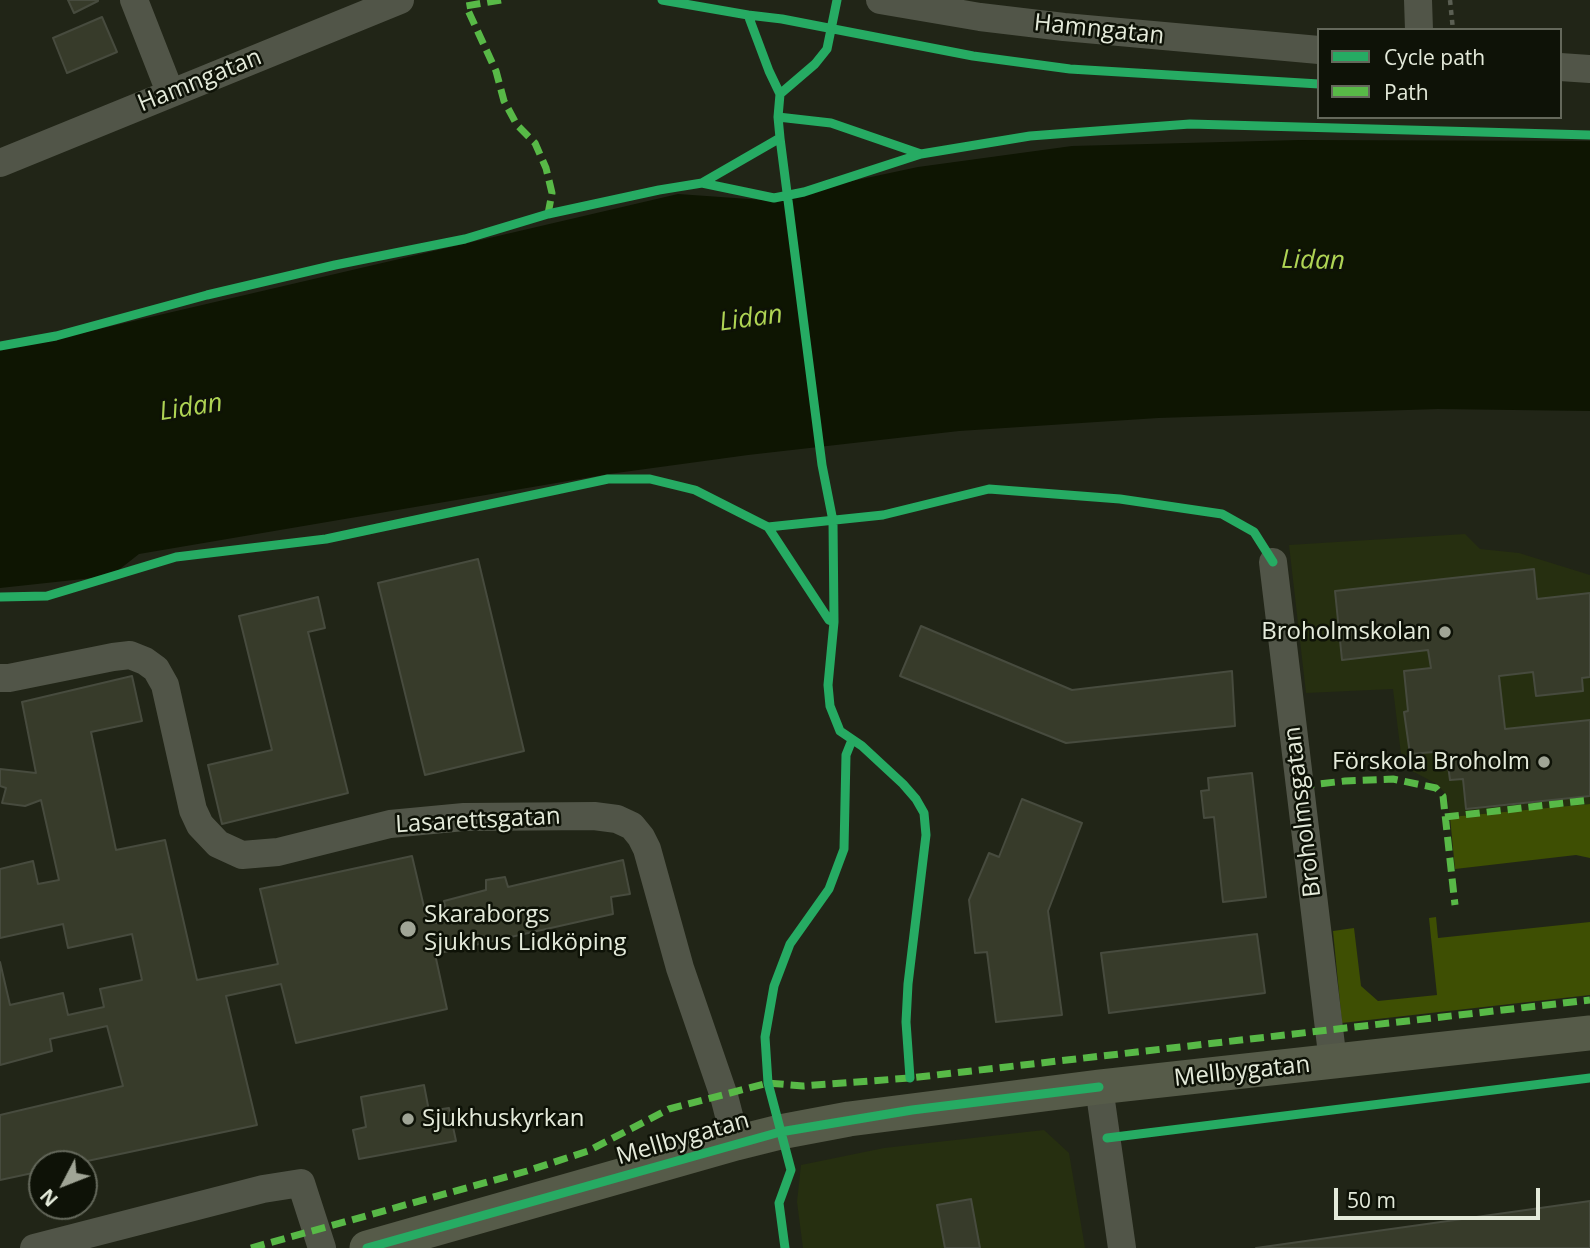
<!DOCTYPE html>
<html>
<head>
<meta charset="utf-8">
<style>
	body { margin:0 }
	#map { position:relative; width:1590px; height:1248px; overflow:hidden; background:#212517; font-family:"Open Sans",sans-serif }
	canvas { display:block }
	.legend { position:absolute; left:1317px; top:28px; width:245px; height:91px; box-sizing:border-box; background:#0e1207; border:2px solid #64685b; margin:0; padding:9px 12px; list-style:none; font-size:21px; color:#e4eada }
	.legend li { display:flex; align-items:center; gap:14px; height:35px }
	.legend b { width:35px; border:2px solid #64685b }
	.north { position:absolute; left:28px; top:1150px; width:70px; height:70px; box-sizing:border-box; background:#0e1207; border:2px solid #64685b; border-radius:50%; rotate:228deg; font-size:19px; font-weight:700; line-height:28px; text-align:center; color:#e4eada }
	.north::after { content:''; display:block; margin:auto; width:24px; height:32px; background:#a0a596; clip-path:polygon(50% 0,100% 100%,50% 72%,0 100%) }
	.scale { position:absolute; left:1334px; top:1188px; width:206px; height:32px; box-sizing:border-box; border:4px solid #e4eada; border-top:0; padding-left:9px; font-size:21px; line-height:24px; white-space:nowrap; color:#e4eada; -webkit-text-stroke:5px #0e1207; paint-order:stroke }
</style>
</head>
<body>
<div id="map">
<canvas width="1590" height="1248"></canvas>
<ul class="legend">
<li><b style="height:9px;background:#26ab63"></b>Cycle path</li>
<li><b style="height:9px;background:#58b947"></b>Path</li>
</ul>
<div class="north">N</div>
<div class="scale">50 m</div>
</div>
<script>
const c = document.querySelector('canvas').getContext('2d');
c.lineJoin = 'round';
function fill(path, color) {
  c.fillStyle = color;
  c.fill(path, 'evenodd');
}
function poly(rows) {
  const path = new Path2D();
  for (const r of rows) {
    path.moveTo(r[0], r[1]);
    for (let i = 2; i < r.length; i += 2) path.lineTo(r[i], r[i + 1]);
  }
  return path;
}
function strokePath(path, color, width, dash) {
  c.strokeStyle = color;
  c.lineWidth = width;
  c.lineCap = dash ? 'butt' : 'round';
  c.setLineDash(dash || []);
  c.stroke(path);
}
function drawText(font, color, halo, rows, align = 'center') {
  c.font = font + ' "Open Sans",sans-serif';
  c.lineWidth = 5;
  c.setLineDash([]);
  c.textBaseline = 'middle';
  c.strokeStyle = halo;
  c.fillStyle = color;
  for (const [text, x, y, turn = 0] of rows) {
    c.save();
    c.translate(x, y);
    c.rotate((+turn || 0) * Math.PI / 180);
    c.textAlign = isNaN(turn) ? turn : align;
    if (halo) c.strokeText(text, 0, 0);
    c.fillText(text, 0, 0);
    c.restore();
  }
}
fill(poly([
	[1465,534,1480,549,1519,553,1590,575,1590,804,1450,817,1447,795,1435,783,1410,770,1401,754,1393,689,1306,693,1289,545],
	[1044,1130,1069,1153,1085,1248,803,1248,797,1202,801,1165,884,1148]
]), '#262f10');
fill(poly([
	[1590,804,1590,858,1576,855,1455,869,1450,817],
	[1436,917,1438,938,1590,922,1590,995,1342,1023,1333,931,1354,928,1361,986,1378,1001,1437,995,1429,918]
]), '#3e4f03');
fill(poly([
	[1299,140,1590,141,1590,411,1438,409,1158,418,959,431,748,455,609,474,139,554,111,576,0,588,0,349,65,337,678,194,763,200,918,167,1072,146]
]), '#0e1502');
const building = poly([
	[68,0,98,0,98,1,74,13,68,0],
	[102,17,117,52,67,73,53,38,102,17],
	[478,559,524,751,425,775,378,583,478,559],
	[1534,569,1537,599,1590,593,1590,677,1582,678,1583,691,1536,696,1533,672,1499,676,1505,729,1590,720,1590,796,1466,809,1463,779,1450,780,1446,751,1410,754,1404,712,1408,711,1404,671,1431,668,1428,650,1342,660,1335,591,1534,569],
	[318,597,325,628,308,632,348,793,222,824,208,765,272,750,239,616,318,597],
	[921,626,1072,690,1232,671,1235,726,1066,743,900,676,921,626],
	[132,676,142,721,91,732,116,850,165,840,197,980,278,964,260,889,412,856,428,924,448,921,444,901,486,890,486,880,505,877,508,887,623,860,630,894,611,897,613,914,435,954,447,1009,296,1043,281,984,226,996,257,1125,73,1164,42,1164,42,1171,0,1180,0,1115,123,1086,107,1026,50,1039,52,1051,0,1065,0,962,10,1005,63,993,68,1015,104,1007,100,989,142,980,132,934,68,948,63,924,0,938,0,869,33,861,38,884,59,880,41,800,25,806,2,803,6,788,0,786,0,769,36,773,22,702,132,676],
	[1252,773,1266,897,1223,902,1214,817,1204,818,1201,791,1209,790,1208,778,1252,773],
	[1022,799,1082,823,1048,911,1062,1015,996,1022,987,952,975,953,969,900,989,853,999,857,1022,799],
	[1257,934,1265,993,1109,1013,1101,953,1257,934],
	[424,1085,429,1111,449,1108,456,1141,359,1159,353,1130,366,1127,361,1097,424,1085],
	[971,1199,980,1248,945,1248,937,1205,971,1199],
	[1590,1201,1590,1248,1256,1248,1590,1201]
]);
fill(building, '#373b2a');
strokePath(building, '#474b3e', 2);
strokePath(poly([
	[1450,0,1453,30]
]), '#5b5f53', 4.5, [5, 5]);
strokePath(poly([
	[134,0,170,92],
	[880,0,980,17,1064,27,1319,50],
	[1418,0,1419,30],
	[1560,67,1590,69],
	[0,163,400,0],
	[1273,562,1333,1062],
	[0,678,9,678,113,657,130,655,145,661,156,669,165,685,193,810,200,825,218,844,242,855,278,852,390,824,464,817,594,816,617,819,632,826,641,837,647,849,680,968,724,1096,736,1143],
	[1099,1087,1122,1248],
	[34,1248,263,1189,301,1183,322,1248]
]), '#515548', 28);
strokePath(poly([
	[367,1248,736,1143,780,1132,849,1119,1099,1087,1590,1033]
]), '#565b49', 35);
strokePath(poly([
	[501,0,466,6,496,71,504,101,517,125,535,143,546,168,552,193,548,214],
	[1300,786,1345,781,1393,779,1436,788,1443,796,1455,905],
	[1445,817,1590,800],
	[251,1248,527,1171,588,1151,669,1109,768,1083,803,1086,910,1078,1590,1000]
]), '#58b947', 7, [14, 7]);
strokePath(poly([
	[662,0,748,15,769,71,780,94,778,117,780,138],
	[748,15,782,19,973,56,1070,69,1319,84],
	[780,94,815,64,827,49,837,0],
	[778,117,831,123,921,154],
	[702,183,780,138,822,465,833,521,834,622,828,685,830,706,840,731,862,746,903,784,916,799,924,813,926,835,908,984,906,1022,910,1078],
	[0,346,56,336,207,295,335,265,465,239,548,214,659,190,702,183,774,198,804,192,921,154,1030,136,1190,124,1590,135],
	[768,527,829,620,834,622],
	[0,597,47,596,176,557,326,539,608,479,650,479,695,490,768,527,883,515,989,489,1120,499,1222,514,1254,532,1273,562],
	[1107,1138,1590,1078],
	[367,1248,780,1132,912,1110,1099,1087],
	[785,1248,779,1203,791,1170,768,1083,765,1037,774,986,790,944,829,889,844,849,846,755,852,740]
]), '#26ab63', 9);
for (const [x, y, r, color] of [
	[1445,632,7,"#a0a596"],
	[1544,762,7,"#a0a596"],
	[408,929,9,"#a0a596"],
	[408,1119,7,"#a0a596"]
]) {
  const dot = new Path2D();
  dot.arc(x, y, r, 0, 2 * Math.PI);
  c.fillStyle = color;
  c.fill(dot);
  strokePath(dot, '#0e1207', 2.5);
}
drawText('24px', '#e4eada', '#0e1207', [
	["Hamngatan",1099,30,6],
	["Hamngatan",200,81,-22],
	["Broholmsgatan",1303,812,-97],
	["Lasarettsgatan",478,821,-3],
	["Mellbygatan",1242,1072,-6],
	["Mellbygatan",683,1139,-16]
]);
drawText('24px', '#e4eada', '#0e1207', [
	["Broholmskolan",1431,632],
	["Förskola Broholm",1530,762],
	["Skaraborgs",424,915,"left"],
	["Sjukhus Lidköping",424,943,"left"],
	["Sjukhuskyrkan",422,1119,"left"]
], 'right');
drawText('italic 26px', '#afd454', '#0e1207', [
	["Lidan",1313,261,1],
	["Lidan",751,319,-8],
	["Lidan",191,408,-9]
]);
</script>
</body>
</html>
